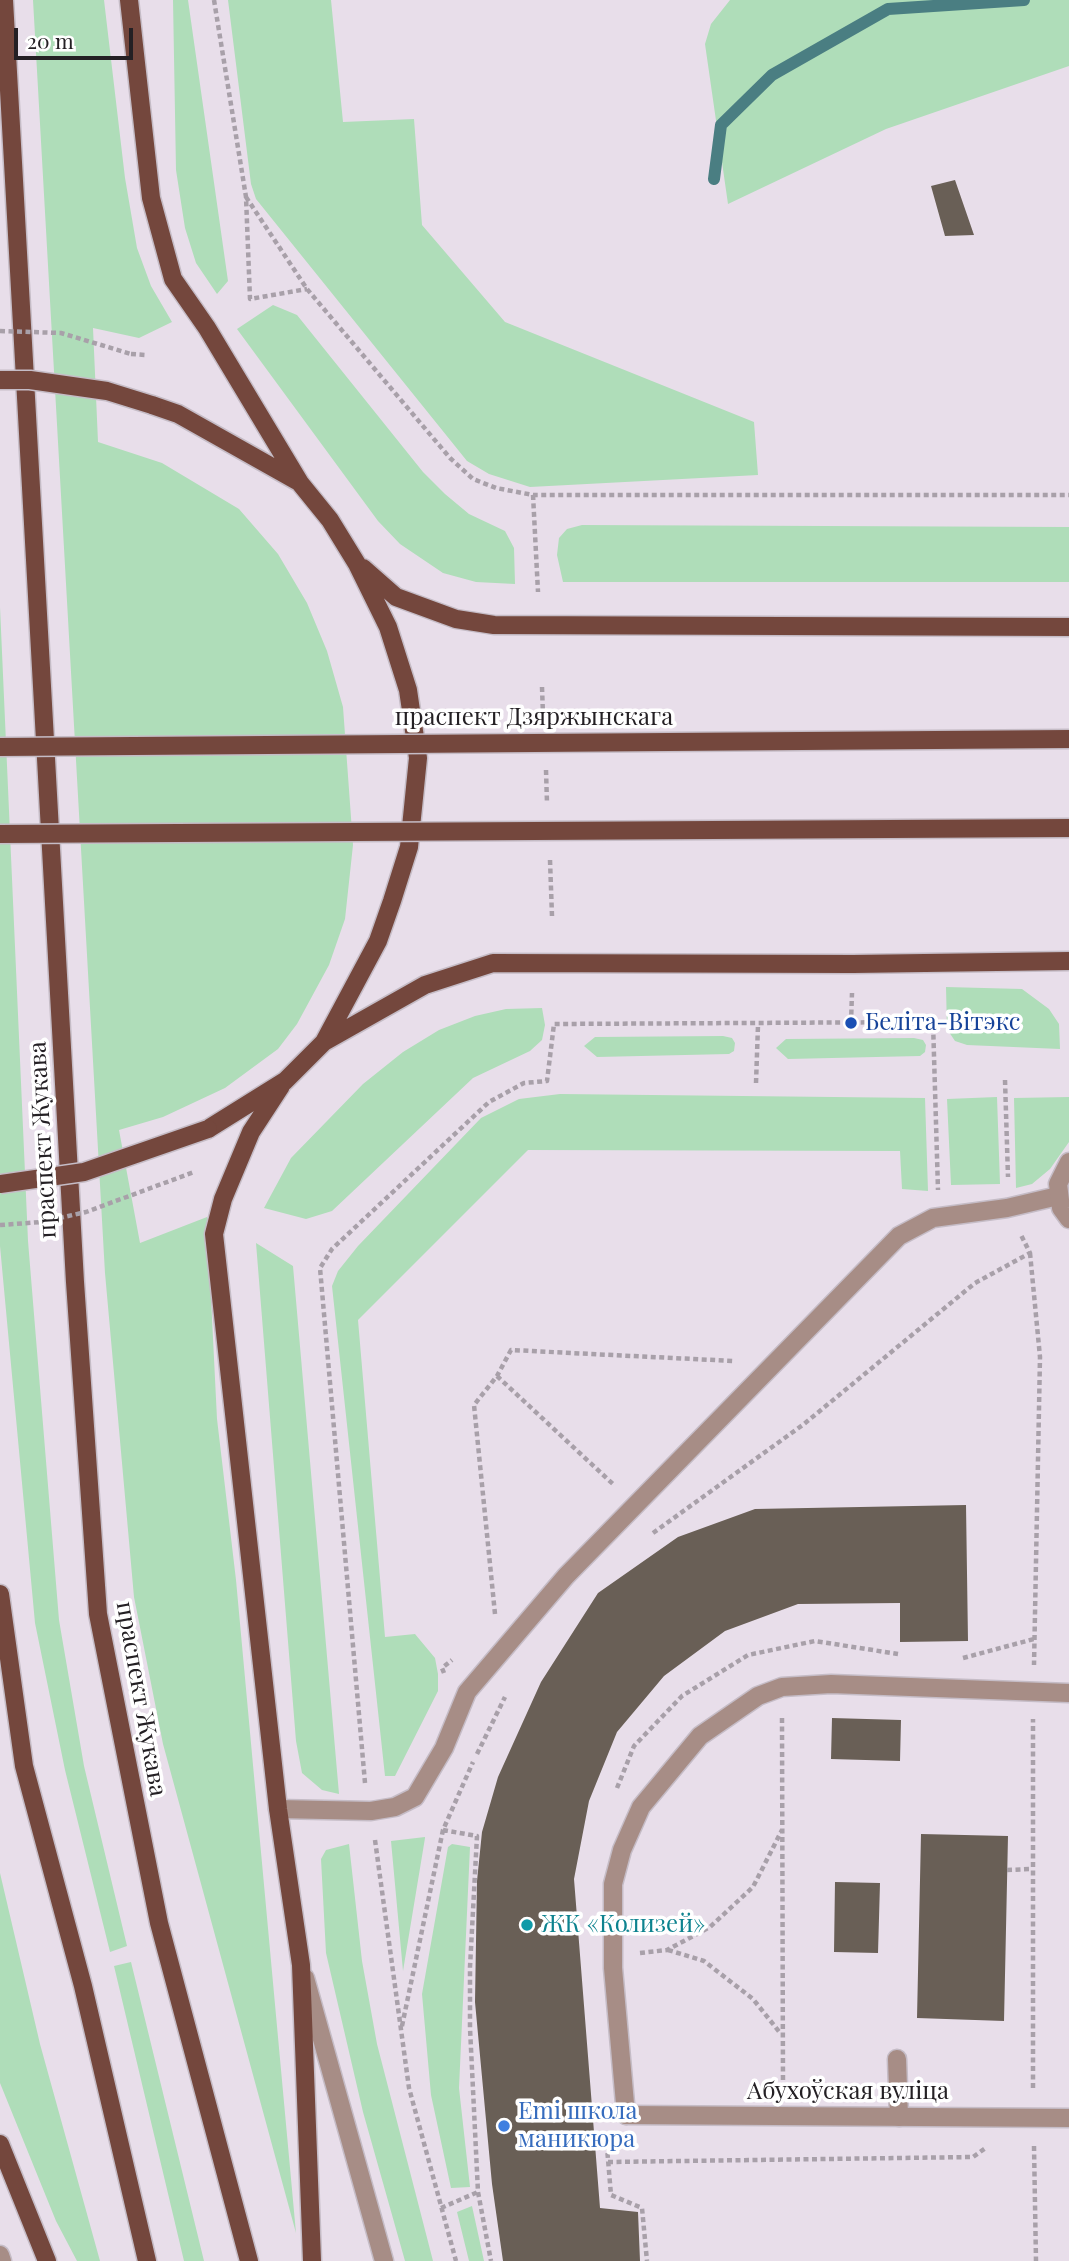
<!DOCTYPE html>
<html>
<head>
<meta charset="utf-8">
<style>
	body { margin:0 }
	#map { position:relative; width:1069px; height:2261px; overflow:hidden; background:#e8deea; font-family:"Playfair Display",serif }
	canvas { display:block }
	.scale { position:absolute; left:14px; top:28px; width:119px; height:32px; box-sizing:border-box; border:4px solid #242024; border-top:0; padding-left:9px; font-size:21px; line-height:24px; white-space:nowrap; color:#242024; -webkit-text-stroke:5px #fff; paint-order:stroke }
</style>
</head>
<body>
<div id="map">
<canvas width="1069" height="2261"></canvas>
<div class="scale">20 m</div>
</div>
<script>
const c = document.querySelector('canvas').getContext('2d');
c.lineJoin = 'round';
function fill(path, color) {
  c.fillStyle = color;
  c.fill(path, 'evenodd');
}
function poly(rows) {
  const path = new Path2D();
  for (const r of rows) {
    path.moveTo(r[0], r[1]);
    for (let i = 2; i < r.length; i += 2) path.lineTo(r[i], r[i + 1]);
  }
  return path;
}
function strokePath(path, color, width, dash) {
  c.strokeStyle = color;
  c.lineWidth = width;
  c.lineCap = dash ? 'butt' : 'round';
  c.setLineDash(dash || []);
  c.stroke(path);
}
function drawText(font, color, halo, rows, align = 'center') {
  c.font = font + ' "Playfair Display",serif';
  c.lineWidth = 7;
  c.setLineDash([]);
  c.textBaseline = 'middle';
  c.strokeStyle = halo;
  c.fillStyle = color;
  for (const [text, x, y, turn = 0] of rows) {
    c.save();
    c.translate(x, y);
    c.rotate((+turn || 0) * Math.PI / 180);
    c.textAlign = isNaN(turn) ? turn : align;
    if (halo) c.strokeText(text, 0, 0);
    c.fillText(text, 0, 0);
    c.restore();
  }
}
fill(poly([
	[33,0,104,0,125,178,137,248,151,286,172,322,139,338,93,328,98,442,162,463,239,509,278,554,307,603,327,651,343,707,353,845,345,919,329,965,297,1024,278,1049,225,1088,163,1117,119,1130,140,1243,207,1217,217,1419,236,1580,296,2233,163,1744,134,1597,105,1273],
	[173,0,188,0,228,281,217,294,196,263,185,228,176,170],
	[228,0,331,0,343,122,414,119,422,225,505,322,754,422,758,475,530,487,489,474,467,461,256,199,251,184],
	[730,0,1069,0,1069,66,886,129,728,204,705,44,711,24],
	[273,305,297,315,423,472,445,494,469,514,505,531,514,548,515,584,476,582,443,573,400,544,378,521,237,329],
	[582,525,1069,527,1069,582,563,582,557,555,559,538,567,529],
	[0,607,28,1241,59,1620,84,1766,127,1946,110,1952,65,1770,35,1623,0,1246],
	[946,987,1022,989,1049,1009,1059,1024,1060,1049,967,1045,955,1041,947,1029],
	[542,1008,545,1025,542,1040,530,1051,473,1078,332,1211,306,1219,264,1208,291,1158,363,1084,403,1052,439,1030,475,1016,506,1009],
	[723,1036,732,1038,735,1043,734,1051,729,1054,597,1057,584,1046,595,1037],
	[914,1038,923,1040,926,1045,925,1052,920,1056,788,1059,776,1048,786,1039],
	[560,1094,925,1098,928,1191,902,1189,900,1151,528,1150,358,1320,385,1637,415,1634,435,1658,438,1674,438,1691,395,1776,385,1776,332,1286,338,1271,358,1246,481,1118,519,1099],
	[997,1097,1000,1184,951,1185,947,1099],
	[1069,1097,1069,1142,1050,1169,1032,1184,1016,1188,1014,1098],
	[256,1243,293,1266,339,1794,322,1790,302,1773,296,1741],
	[425,1837,425,1838,403,1971,391,1841],
	[349,1844,362,1961,377,2044,433,2261,405,2261,363,2112,326,1953,321,1859,326,1850],
	[452,1844,470,1847,459,2088,470,2187,451,2188,431,2095,422,1994,448,1847],
	[0,1873,40,2044,100,2261,77,2261,56,2221,0,2083],
	[131,1962,204,2261,184,2261,114,1966],
	[472,2206,484,2261,469,2261,457,2212]
]), '#afddb9');
strokePath(poly([
	[714,179,721,125,772,75,888,9,1024,0]
]), '#4a7e82', 12);
fill(poly([
	[955,180,974,235,945,236,931,186],
	[966,1505,968,1641,900,1642,900,1603,798,1604,725,1631,664,1676,617,1732,589,1801,574,1879,600,2208,638,2212,640,2261,503,2261,492,2184,475,2002,477,1881,482,1832,498,1777,541,1682,598,1593,678,1537,755,1509],
	[832,1718,901,1720,900,1761,831,1759],
	[921,1834,1008,1836,1004,2021,917,2018],
	[835,1882,880,1883,878,1953,834,1952]
]), '#695f56');
const service = poly([
	[278,1809,371,1811,395,1807,415,1797,444,1748,467,1692,566,1576,899,1236,933,1218,1007,1208,1058,1196],
	[897,2059,899,2117],
	[626,2115,613,1968,613,1884,622,1850,641,1807,700,1736,758,1696,782,1687,831,1684,1069,1693]
]);
const minor = poly([
	[1069,1162,1058,1184,1061,1208,1069,1219],
	[305,1978,384,2261],
	[626,2115,1069,2118],
	[0,2255,2,2261]
]);
const primary = poly([
	[4,0,75,1282,98,1614,159,1923,249,2261],
	[129,0,151,198,173,279,207,328,300,483,330,520,357,564,388,627,408,690,418,758,409,847,392,901,378,941,324,1042,285,1081,208,1129],
	[152,405,178,414,297,481],
	[363,568,396,597,456,619,494,625,1069,627],
	[324,1042,425,985,493,963,853,964,1069,961],
	[281,1086,251,1132,223,1199,214,1234,278,1809,301,1965,312,2261],
	[0,1594,24,1766,83,1986,147,2261],
	[0,2144,47,2261]
]);
strokePath(service, '#c5bcc6', 21);
strokePath(minor, '#c5bcc6', 21);
strokePath(primary, '#c5bcc6', 21);
strokePath(poly([
	[214,0,246,197,250,299,307,289],
	[246,197,307,289,450,458,473,479,496,488,533,495,1069,495],
	[131,354,146,355],
	[533,495,538,592],
	[542,687,543,715],
	[546,770,547,803],
	[550,860,552,916],
	[851,1023,852,993],
	[1005,1080,1008,1177],
	[756,1083,758,1025],
	[1030,1253,1040,1357,1034,1665],
	[497,1376,614,1485],
	[653,1533,804,1424,975,1283,1030,1253,1021,1235],
	[495,1614,474,1405,497,1376,511,1350,733,1361],
	[963,1658,1034,1639],
	[444,1673,442,1668,452,1660],
	[782,1718,783,2087],
	[477,1754,505,1697],
	[365,1783,320,1268,332,1249,489,1102,524,1083,547,1081,554,1024,933,1022,938,1190],
	[617,1788,634,1746,682,1696,748,1655,815,1641,898,1654],
	[443,1830,477,1836,470,1967,470,2028,478,2192,491,2261],
	[375,1840,409,2088,456,2261],
	[1007,1870,1032,1869],
	[668,1950,704,1961,753,1999,781,2034],
	[640,1953,667,1950,710,1927,753,1887,782,1830],
	[402,2026,443,1830,473,1762],
	[1033,2088,1033,1719],
	[606,2136,611,2195,642,2208,647,2261],
	[1034,2146,1036,2261],
	[608,2162,973,2157,987,2147],
	[441,2208,478,2192]
]), '#a8a0a9', 4.5, [5, 3.5]);
strokePath(service, '#a78d86', 18);
strokePath(minor, '#a78d86', 18);
strokePath(primary, '#74473d', 18);
const primaryBridge = poly([
	[0,380,30,380,107,391,152,405],
	[0,747,1069,739],
	[0,834,1069,828],
	[0,1184,84,1172,208,1129]
]);
strokePath(primaryBridge, '#c5bcc6', 21, []);
strokePath(poly([
	[0,331,61,333,131,354],
	[0,1225,42,1222,86,1212,194,1172]
]), '#a8a0a9', 4.5, [5, 3.5]);
strokePath(primaryBridge, '#74473d', 18);
for (const [x, y, r, color] of [
	[851,1023,7,"#1a4fb4"],
	[527,1925,7,"#0f9aa8"],
	[504,2126,7,"#3f7fe0"]
]) {
  const dot = new Path2D();
  dot.arc(x, y, r, 0, 2 * Math.PI);
  c.fillStyle = color;
  c.fill(dot);
  strokePath(dot, '#fff', 2.5);
}
drawText('24px', '#242024', '#fff', [
	["праспект Дзяржынскага",534,718],
	["праспект Жукава",43,1140,-93],
	["праспект Жукава",141,1699,80],
	["Абухоўская вуліца",848,2092]
]);
drawText('24px', '#164399', '#fff', [
	["Беліта-Вітэкс",865,1023]
], 'left');
drawText('24px', '#0d838f', '#fff', [
	["ЖК «Колизей»",541,1925]
], 'left');
drawText('24px', '#366cbe', '#fff', [
	["Emi школа",518,2112],
	["маникюра",518,2140]
], 'left');
</script>
</body>
</html>
